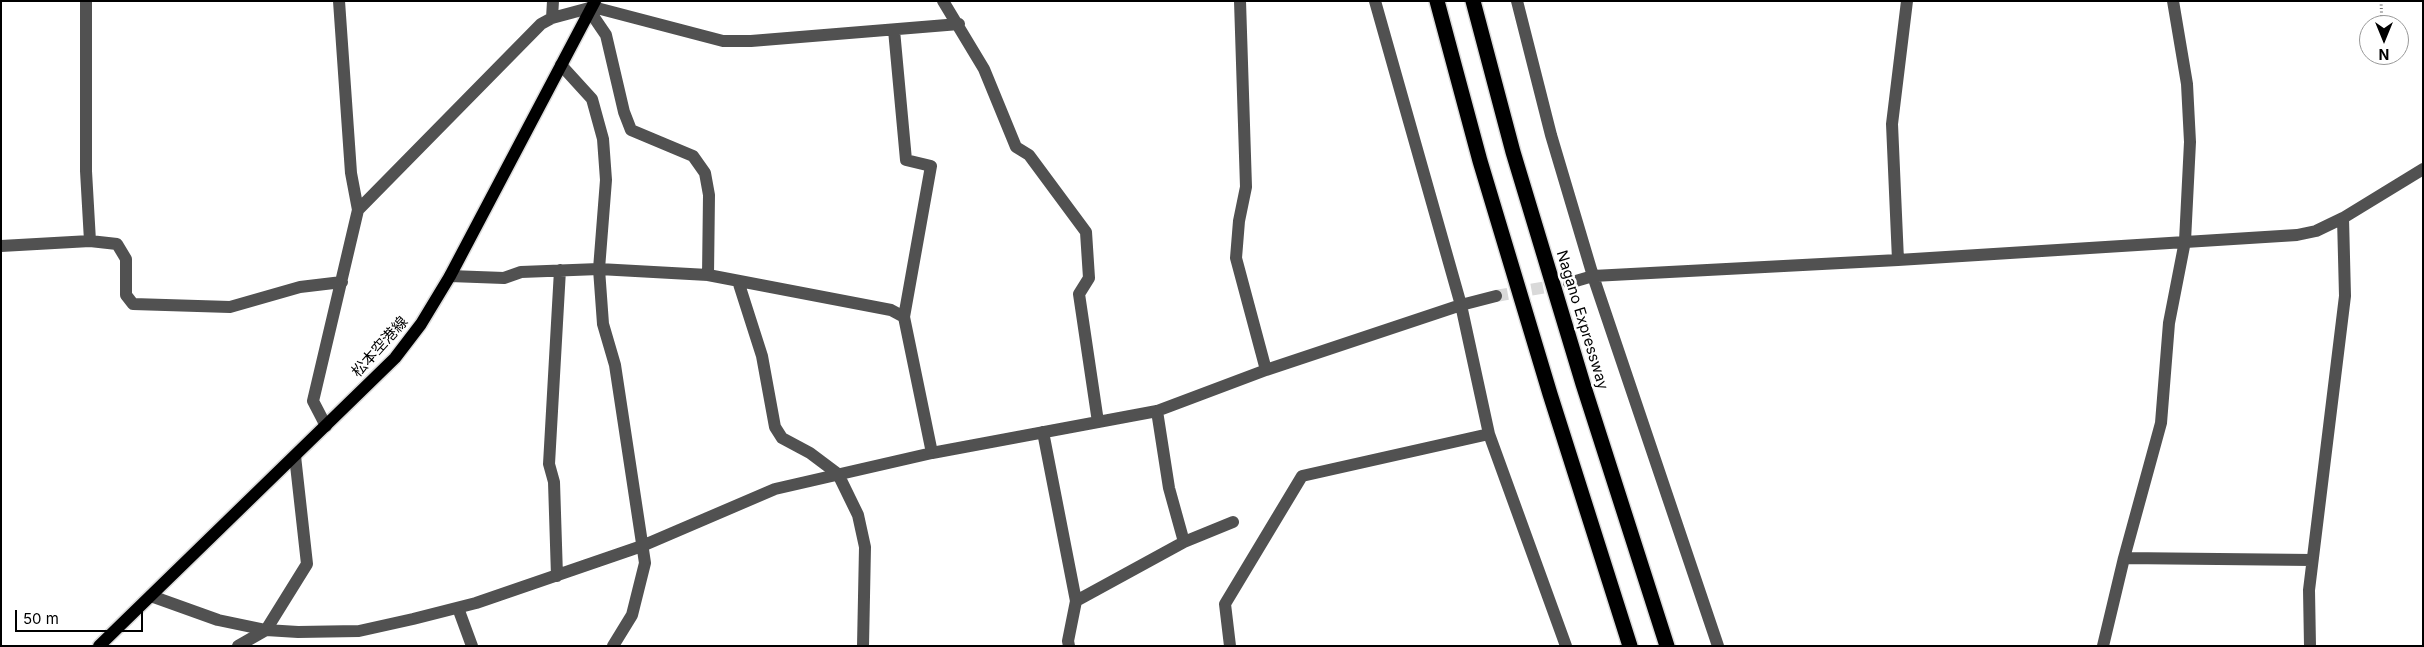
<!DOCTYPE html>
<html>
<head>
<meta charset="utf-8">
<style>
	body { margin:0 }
	#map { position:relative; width:2424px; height:647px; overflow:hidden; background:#fff; font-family:Inter,sans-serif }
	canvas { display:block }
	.frame { position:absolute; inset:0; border:2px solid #000; pointer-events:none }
	.north { position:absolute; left:2359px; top:15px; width:50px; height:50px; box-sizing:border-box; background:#fff; border:1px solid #999; border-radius:50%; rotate:180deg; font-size:14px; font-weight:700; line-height:20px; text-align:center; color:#000 }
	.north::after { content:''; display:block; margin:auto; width:18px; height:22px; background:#000; clip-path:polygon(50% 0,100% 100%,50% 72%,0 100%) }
	.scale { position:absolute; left:15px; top:610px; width:128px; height:22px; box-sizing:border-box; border:2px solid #000; border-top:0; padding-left:6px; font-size:15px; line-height:18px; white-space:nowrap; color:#000; -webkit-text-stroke:4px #fff; paint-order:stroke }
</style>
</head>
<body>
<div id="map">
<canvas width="2424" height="647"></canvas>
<div class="frame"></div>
<div class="north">N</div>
<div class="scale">50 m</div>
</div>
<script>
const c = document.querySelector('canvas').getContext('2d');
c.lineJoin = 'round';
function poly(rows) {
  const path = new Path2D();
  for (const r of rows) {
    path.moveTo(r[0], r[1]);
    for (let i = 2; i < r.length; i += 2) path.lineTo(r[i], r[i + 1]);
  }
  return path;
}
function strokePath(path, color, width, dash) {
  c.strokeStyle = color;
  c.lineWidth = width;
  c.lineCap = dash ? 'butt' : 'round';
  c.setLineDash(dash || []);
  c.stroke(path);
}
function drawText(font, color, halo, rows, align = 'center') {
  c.font = font + ' Inter,"Noto Sans JP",sans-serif';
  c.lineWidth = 5;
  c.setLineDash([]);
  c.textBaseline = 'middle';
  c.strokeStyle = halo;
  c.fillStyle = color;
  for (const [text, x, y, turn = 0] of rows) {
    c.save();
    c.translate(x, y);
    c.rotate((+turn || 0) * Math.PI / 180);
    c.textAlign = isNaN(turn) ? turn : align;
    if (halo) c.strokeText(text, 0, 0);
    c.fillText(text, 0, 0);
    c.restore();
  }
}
strokePath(poly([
	[1496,296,1569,283]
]), '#d9d9d9', 12, [12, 6]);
const major = poly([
	[99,646,395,358,421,324,450,276,595,1]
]);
const highway = poly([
	[1437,1,1480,161,1550,394,1630,646],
	[1473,1,1513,152,1583,384,1667,646]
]);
strokePath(major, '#dbdbdb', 15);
strokePath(highway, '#dbdbdb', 18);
strokePath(poly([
	[2381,1,2382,25]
]), '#737373', 3, [1, 2.5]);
strokePath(poly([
	[86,1,86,171,90,241],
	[943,1,984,69,1016,147,1029,155,1086,232,1089,278,1079,294,1098,422],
	[1240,1,1246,187,1239,221,1236,258,1266,370],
	[1375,1,1461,305,1489,434,1566,646],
	[1517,1,1551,135,1593,276,1718,646],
	[591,13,606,35,624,112,631,130,693,156,705,173,709,195,708,275],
	[552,18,553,1],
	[894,30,906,160,931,166,904,317,932,453],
	[561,65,592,99,603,139,606,180,599,269,603,324,615,365,645,563,632,615,613,646],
	[358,210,541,24,552,18,593,7,723,41,751,41,959,24],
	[1,246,90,241,117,244,126,259,126,295,133,304,230,307,300,287,342,282],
	[1898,260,1892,124,1907,1],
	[450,276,504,278,521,272,599,269,708,275,891,310,904,317],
	[738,281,762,356,775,427,782,438,810,453,838,474,858,515,865,547,863,646],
	[1569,283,1593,276,1898,260,2297,235,2316,231,2343,218,2423,169],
	[1157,411,1169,488,1184,542],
	[326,426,313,401,358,210,351,173,339,1],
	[1043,432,1076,601],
	[2124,558,2312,560],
	[557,576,554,482,549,464,560,270],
	[151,596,218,620,266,630,298,632,359,631,413,619,476,603,642,546,775,489,932,453,1157,411,1266,370,1461,305,1496,296],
	[458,608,472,646],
	[238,646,266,630,307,564,295,456],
	[1069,646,1068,641,1076,601,1184,542,1233,522],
	[1230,646,1225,604,1302,476,1489,434],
	[2103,646,2124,558,2161,423,2169,323,2185,241,2190,142,2187,84,2173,1],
	[2310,646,2309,590,2345,296,2343,218]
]), '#515151', 12);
strokePath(major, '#000', 12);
strokePath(highway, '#000', 15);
drawText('15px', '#000', '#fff', [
	["Nagano Expressway",1582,320,73],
	["松本空港線",380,347,-48]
]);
</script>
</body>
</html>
